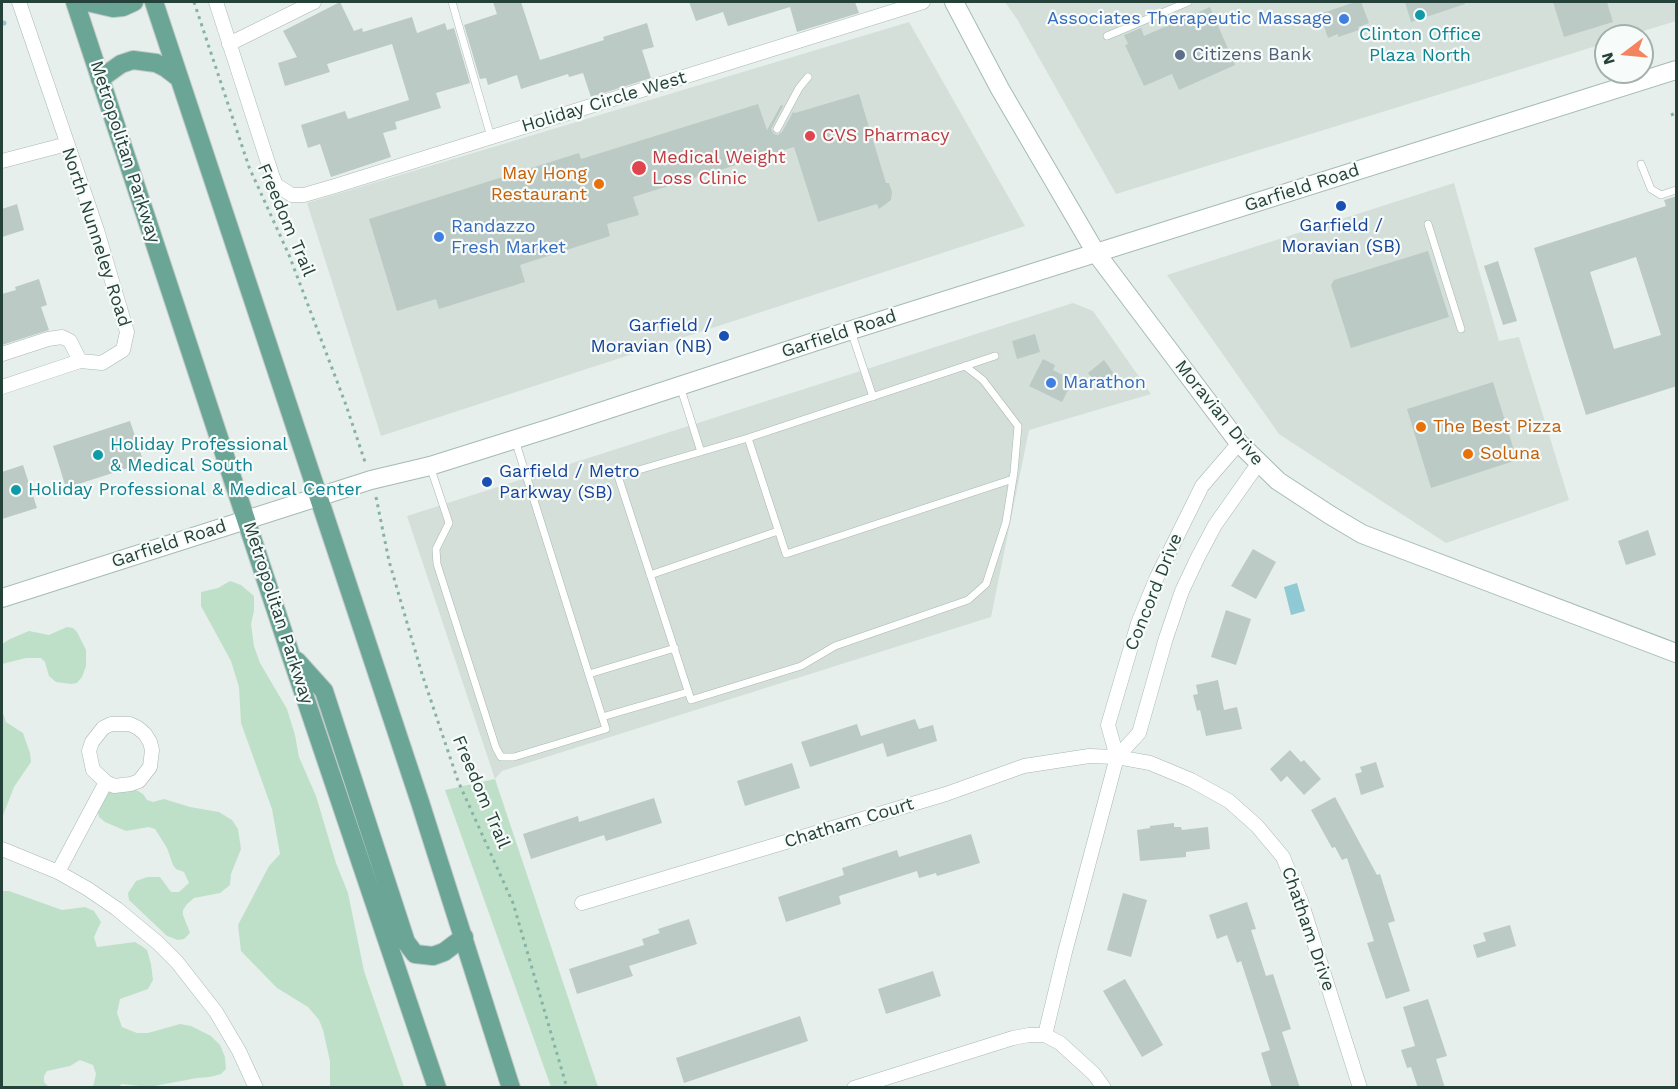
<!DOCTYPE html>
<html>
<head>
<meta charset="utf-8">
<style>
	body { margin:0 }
	#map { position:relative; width:1678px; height:1089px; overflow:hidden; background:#e6efeb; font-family:"Work Sans",sans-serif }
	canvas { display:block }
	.frame { position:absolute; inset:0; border:3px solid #24423a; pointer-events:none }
	.north { position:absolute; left:1594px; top:24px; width:60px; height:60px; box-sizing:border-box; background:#f7fbf9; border:2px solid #a3b1ad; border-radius:50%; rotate:254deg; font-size:16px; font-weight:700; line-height:24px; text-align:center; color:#24423a }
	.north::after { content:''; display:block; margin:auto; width:21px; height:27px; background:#f4845f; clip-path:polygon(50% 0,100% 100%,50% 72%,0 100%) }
</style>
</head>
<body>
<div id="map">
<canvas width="1678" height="1089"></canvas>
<div class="frame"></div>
<div class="north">N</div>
</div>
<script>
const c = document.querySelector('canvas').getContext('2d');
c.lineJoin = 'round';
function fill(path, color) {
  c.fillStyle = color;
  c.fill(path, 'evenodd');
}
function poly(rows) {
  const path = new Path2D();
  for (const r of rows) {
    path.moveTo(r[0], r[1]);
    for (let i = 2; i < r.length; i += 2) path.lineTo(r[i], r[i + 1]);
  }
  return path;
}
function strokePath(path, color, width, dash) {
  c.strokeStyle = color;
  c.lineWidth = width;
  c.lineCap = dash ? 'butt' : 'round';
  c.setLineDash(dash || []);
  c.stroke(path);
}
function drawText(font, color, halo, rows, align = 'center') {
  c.font = font + ' "Work Sans",sans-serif';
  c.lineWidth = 4.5;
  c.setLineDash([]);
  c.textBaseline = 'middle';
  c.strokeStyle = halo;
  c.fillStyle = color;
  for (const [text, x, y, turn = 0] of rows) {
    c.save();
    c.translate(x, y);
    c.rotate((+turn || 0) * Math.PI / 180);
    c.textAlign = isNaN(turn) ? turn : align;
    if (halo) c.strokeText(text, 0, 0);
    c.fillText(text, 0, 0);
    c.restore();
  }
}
fill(poly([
	[1005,2,1676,2,1676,21,1627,36,1606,36,1606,43,1116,194,1017,19],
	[909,22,1025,226,381,436,307,203],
	[1454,183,1499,341,1519,337,1569,500,1446,543,1279,434,1167,275],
	[1073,303,1093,311,1151,394,1029,430,991,617,502,771,495,779,407,516]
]), '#d4dfda');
fill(poly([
	[230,581,241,585,254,596,254,611,251,624,254,646,260,663,287,709,295,735,299,757,316,796,336,863,348,893,364,971,404,1087,330,1087,330,1061,323,1030,319,1020,308,1007,277,988,241,951,238,925,269,866,280,854,272,809,241,723,239,687,231,661,201,606,201,592,218,588],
	[67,627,73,628,77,632,86,650,86,666,82,677,77,683,71,684,56,682,49,676,45,662,41,658,26,658,2,664,2,644,10,639,29,631,49,635],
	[2,710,6,722,23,733,30,753,31,762,14,787,2,818],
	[495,779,598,1087,551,1087,445,790],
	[113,790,136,790,143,794,147,800,153,802,164,799,190,807,219,812,232,820,238,829,241,849,231,874,230,885,220,893,194,898,187,904,183,910,183,915,190,933,184,939,178,940,167,936,129,900,128,893,136,881,147,877,160,877,171,892,179,892,189,883,184,872,176,869,173,865,167,848,155,829,149,827,126,831,105,822,99,817,97,808,107,793],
	[2,891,9,891,62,910,85,907,94,911,101,922,94,937,97,947,135,942,143,947,147,950,151,964,153,980,148,989,120,999,117,1013,122,1027,137,1033,148,1033,180,1024,191,1026,211,1036,220,1045,225,1057,226,1069,221,1074,210,1077,197,1078,149,1087,122,1084,118,1087,93,1087,96,1074,93,1065,80,1060,70,1066,47,1071,44,1076,44,1082,49,1087,2,1087]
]), '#bfe0c8');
fill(poly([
	[1297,583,1305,611,1291,615,1284,587]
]), '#8ec9d4');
strokePath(poly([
	[2,23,4,23]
]), '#8ec9d4', 5);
fill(poly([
	[340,2,354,31,362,28,363,32,412,17,417,33,445,23,447,30,454,28,470,83,436,93,441,108,395,122,397,129,383,133,391,157,331,177,320,144,308,148,301,125,345,111,348,119,409,100,392,44,327,64,330,72,285,86,278,63,297,57,283,31],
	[493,2,521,2,540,60,604,40,603,37,647,23,654,47,642,50,651,78,591,97,583,73,569,77,568,74,521,89,517,75,488,85,486,78,480,79,464,25,497,14],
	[689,2,855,2,859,13,797,32,790,7,728,26,723,12,696,21],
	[1355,2,1361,2,1369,23,1358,27,1359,30,1338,37,1338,34,1328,38,1320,14],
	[1405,2,1465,2,1465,4,1411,22],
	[1553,2,1607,2,1613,22,1564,37],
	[1210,7,1235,65,1179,90,1172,74,1144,86,1125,45,1128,44,1124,35,1141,28,1144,36],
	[859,94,886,183,889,183,892,192,891,200,879,209,877,204,818,222,794,147,633,197,639,215,607,224,610,236,520,265,525,282,439,309,436,299,397,311,369,219,579,153,581,159,758,104,767,130,781,105,783,106,771,129,774,134,778,135,782,132,793,112,795,113],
	[1677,196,1677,386,1586,415,1534,248,1666,206,1664,200],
	[1636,257,1661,335,1614,349,1590,272],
	[17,204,24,230,2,237,2,209],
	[1428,251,1449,317,1351,348,1331,285,1334,280],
	[1498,261,1517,321,1503,325,1484,266],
	[39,279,47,305,41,307,49,330,2,345,2,294,16,290,15,287],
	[1035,334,1040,352,1017,359,1012,341],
	[1043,359,1055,365,1053,370,1073,380,1062,402,1029,386],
	[1104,360,1117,378,1102,390,1088,373],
	[1493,382,1517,460,1431,488,1407,409],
	[130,421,144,463,66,488,53,446],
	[23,465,37,508,2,519,2,472],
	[1648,530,1656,555,1626,565,1618,541],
	[1253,549,1276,562,1256,599,1231,586],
	[1226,610,1251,619,1236,665,1211,657],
	[1218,680,1224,710,1237,707,1242,729,1206,736,1200,710,1197,711,1193,695,1198,694,1196,685],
	[915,719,919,729,933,725,937,741,887,757,883,743,810,767,801,742,857,724,861,736],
	[1290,750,1301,762,1304,760,1321,779,1304,795,1287,776,1281,782,1270,769],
	[1376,762,1384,787,1361,795,1355,774,1362,772,1360,767],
	[792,763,800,788,745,806,737,781],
	[1335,797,1377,875,1380,874,1395,921,1388,923,1410,991,1386,999,1367,943,1374,941,1347,858,1342,860,1335,847,1332,848,1311,810],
	[654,798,662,823,606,841,604,835,531,859,523,834,578,816,579,822],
	[1174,823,1174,827,1181,827,1182,830,1208,827,1210,849,1186,852,1186,857,1140,861,1137,830,1150,828,1150,826],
	[971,834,980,863,937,876,936,873,919,878,917,871,839,896,841,904,786,922,778,897,844,875,842,868,897,850,899,857],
	[1123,893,1147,900,1131,957,1107,950],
	[1247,902,1256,929,1251,930,1266,976,1273,974,1291,1029,1282,1032,1300,1088,1272,1088,1261,1053,1270,1050,1241,961,1237,963,1227,935,1217,939,1209,915],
	[689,919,697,944,629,966,633,976,577,994,569,969,644,945,642,939,660,933,658,929],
	[1510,925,1516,946,1477,958,1473,945,1486,941,1483,933],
	[933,971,941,996,886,1014,878,989],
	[1125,979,1163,1045,1142,1057,1103,991],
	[1428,999,1447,1056,1436,1059,1445,1088,1418,1088,1411,1067,1407,1068,1401,1050,1415,1046,1403,1007],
	[800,1016,808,1041,684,1083,676,1058]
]), '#bbcac4');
const lane = poly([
	[452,2,491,137],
	[1107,36,1188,2],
	[777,129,799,88,808,77],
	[1641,164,1651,189,1661,195,1676,190],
	[1428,224,1461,329],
	[851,331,873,397],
	[965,366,983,380,1018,426,1014,472,1006,522,986,584,968,600,835,646,801,666,691,700,618,476,748,438,965,366],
	[965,366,995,356],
	[680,386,701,452],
	[748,438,786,554,1013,479],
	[430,466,449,523,436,549,437,564,496,748,501,757,514,757,606,729,515,440],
	[650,575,778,531],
	[589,674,675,648],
	[602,717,688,692]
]);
const street = poly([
	[216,2,272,175,276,185,292,195,304,195,335,186,923,2],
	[229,44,314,2],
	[2,161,67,144],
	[2,354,48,339,62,337,70,341,80,361],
	[2,387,80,361,102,363,123,350,127,332,97,230,19,2],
	[1117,757,1108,725,1138,623,1157,577,1202,486,1239,443],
	[2,849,58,872,88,889,117,909,158,943,177,962,216,1012,239,1051,256,1088],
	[58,872,106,782,114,786,131,784,139,781,150,767,152,750,150,742,145,734,138,728,130,724,111,724,103,728,92,742,89,751,93,770,106,782],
	[582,903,946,794,1024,766,1089,756,1117,757,1150,763,1191,780,1229,801,1257,826,1283,857,1301,901,1360,1088],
	[1045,1035,1065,952,1117,757,1139,733,1166,638,1182,591,1198,557,1215,525,1258,464],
	[854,1088,1013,1038,1029,1035,1045,1035,1060,1043,1094,1074,1104,1088]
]);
const secondary = poly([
	[954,2,1000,89,1096,253,1239,443,1278,481,1330,515,1362,534,1676,653],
	[2,598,371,480,430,466,554,427,820,340,1676,70]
]);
const primary = poly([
	[75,2,291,656,437,1088],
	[87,2,113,8,123,7,134,2],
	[154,2,420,802,511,1088],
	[100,79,121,64,133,60,156,63,166,68,179,78],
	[297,661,324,691,406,942,415,954,433,956,444,952,464,937]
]);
strokePath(lane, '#a8b8b2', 8);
strokePath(street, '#a8b8b2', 15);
strokePath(secondary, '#a4bbb3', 20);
strokePath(primary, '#c2cac8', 20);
strokePath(poly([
	[194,2,249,167,289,255,346,405,366,465],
	[1671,115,1676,113],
	[376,497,389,561,422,674,458,781,513,903,567,1088]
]), '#86b3a5', 3, [3, 4.5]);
strokePath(lane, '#fff', 7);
strokePath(street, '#fff', 14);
strokePath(secondary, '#fff', 18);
strokePath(primary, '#6aa596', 18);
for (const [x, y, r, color] of [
	[1420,15,6,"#0f9aa8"],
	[1344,19,6,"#3f7fe0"],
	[1180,55,6,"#5c6f8a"],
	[810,136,6,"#e0444e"],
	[639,168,8,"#e0444e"],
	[599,184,6,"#e8710a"],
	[1341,206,6,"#1a4fb4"],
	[439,237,6,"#3f7fe0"],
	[724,336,6,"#1a4fb4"],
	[1051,383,6,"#3f7fe0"],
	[1421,427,6,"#e8710a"],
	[1468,454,6,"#e8710a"],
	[98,455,6,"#0f9aa8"],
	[487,482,6,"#1a4fb4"],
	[16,490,6,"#0f9aa8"]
]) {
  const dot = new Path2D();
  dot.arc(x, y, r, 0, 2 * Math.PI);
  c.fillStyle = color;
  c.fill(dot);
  strokePath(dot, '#f7fbf9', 2);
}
drawText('18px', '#366cbe', '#f7fbf9', [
	["Associates Therapeutic Massage",1332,19,"right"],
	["Randazzo",451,227],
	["Fresh Market",451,248],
	["Marathon",1063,383]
], 'left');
drawText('18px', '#0d838f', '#f7fbf9', [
	["Clinton Office",1420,35,"center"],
	["Plaza North",1420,56,"center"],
	["Holiday Professional",110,445],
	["& Medical South",110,466],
	["Holiday Professional & Medical Center",28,490]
], 'left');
drawText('18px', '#4e5e75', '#f7fbf9', [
	["Citizens Bank",1192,55]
], 'left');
drawText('18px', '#24423a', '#f7fbf9', [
	["Holiday Circle West",604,102,-17],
	["Metropolitan Parkway",125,152,72],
	["Garfield Road",1302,188,-18],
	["Freedom Trail",286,220,67],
	["North Nunneley Road",96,237,72],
	["Garfield Road",839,334,-18],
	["Moravian Drive",1219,413,51],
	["Garfield Road",169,544,-18],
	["Concord Drive",1154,592,-68],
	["Metropolitan Parkway",278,613,72],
	["Freedom Trail",481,792,67],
	["Chatham Court",849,823,-17],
	["Chatham Drive",1308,929,71]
]);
drawText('18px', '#be3a42', '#f7fbf9', [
	["CVS Pharmacy",822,136],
	["Medical Weight",652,158],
	["Loss Clinic",652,179]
], 'left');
drawText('18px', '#c56008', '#f7fbf9', [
	["May Hong",587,174,"right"],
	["Restaurant",587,195,"right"],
	["The Best Pizza",1433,427],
	["Soluna",1480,454]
], 'left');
drawText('18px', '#164399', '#f7fbf9', [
	["Garfield /",1341,226],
	["Moravian (SB)",1341,247],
	["Garfield /",712,326,"right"],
	["Moravian (NB)",712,347,"right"],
	["Garfield / Metro",499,472,"left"],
	["Parkway (SB)",499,493,"left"]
]);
</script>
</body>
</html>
